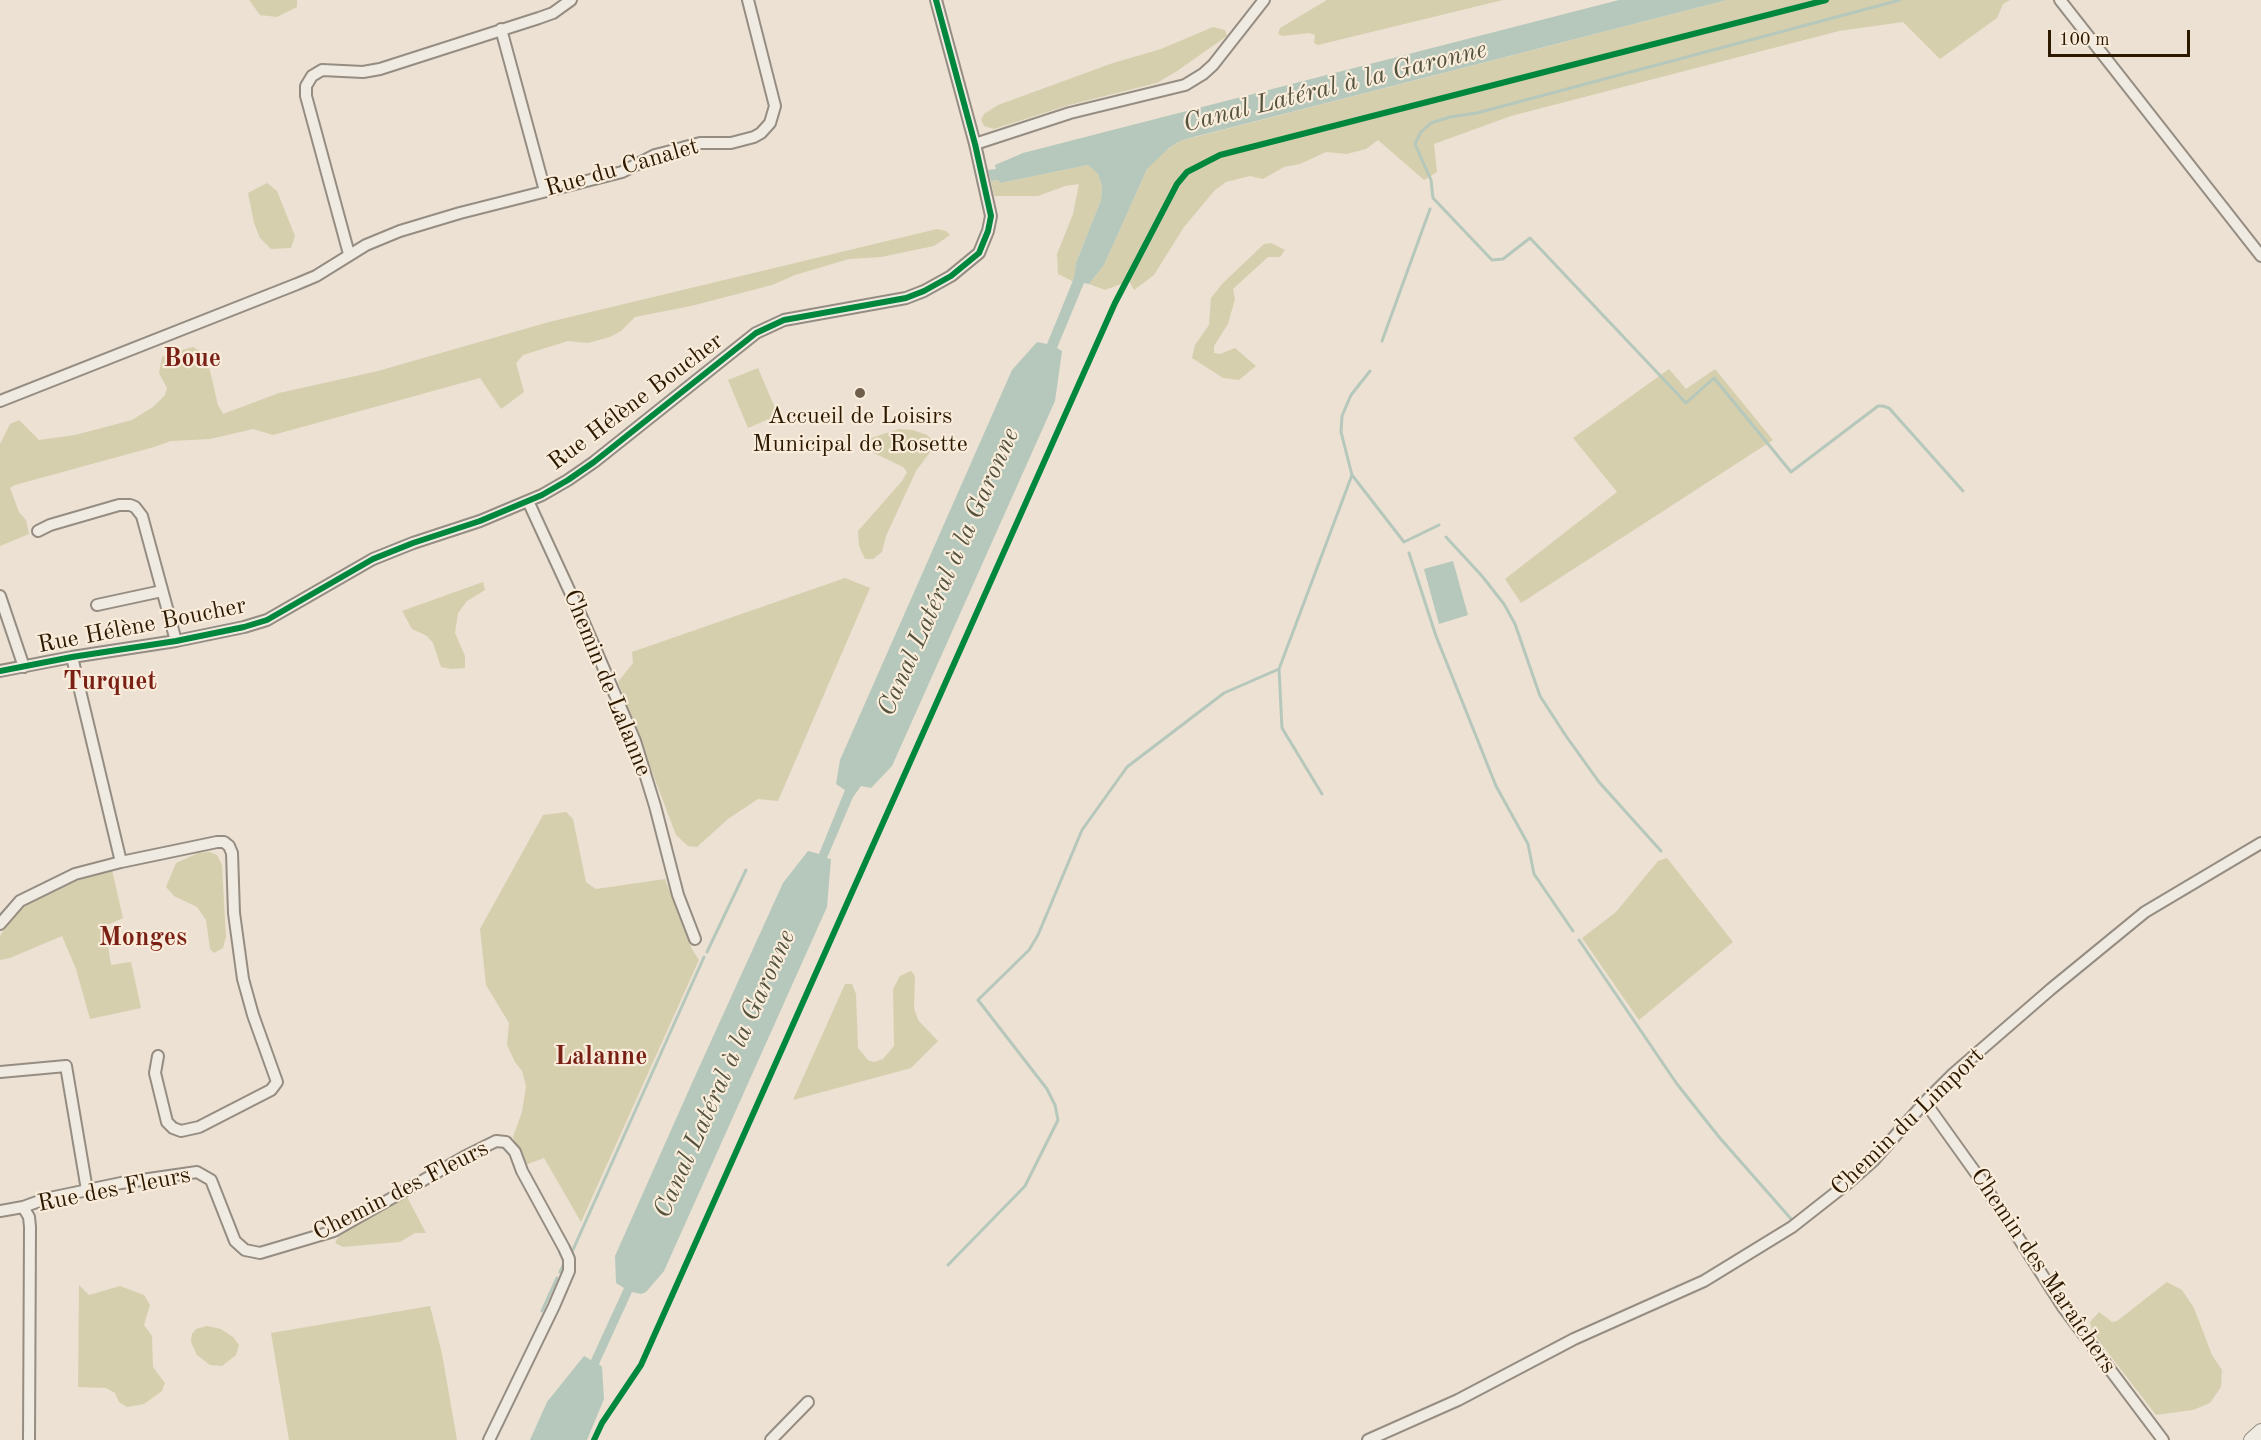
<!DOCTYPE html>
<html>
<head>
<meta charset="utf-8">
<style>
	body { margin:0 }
	#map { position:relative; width:2261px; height:1440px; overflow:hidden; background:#ece1d2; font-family:"Old Standard TT",serif }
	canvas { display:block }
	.scale { position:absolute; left:2048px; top:30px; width:142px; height:27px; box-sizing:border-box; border:3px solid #2c1900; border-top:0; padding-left:8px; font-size:18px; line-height:21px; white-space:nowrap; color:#2c1900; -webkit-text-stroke:4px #f9ecdb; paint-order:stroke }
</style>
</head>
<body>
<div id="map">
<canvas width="2261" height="1440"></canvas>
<div class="scale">100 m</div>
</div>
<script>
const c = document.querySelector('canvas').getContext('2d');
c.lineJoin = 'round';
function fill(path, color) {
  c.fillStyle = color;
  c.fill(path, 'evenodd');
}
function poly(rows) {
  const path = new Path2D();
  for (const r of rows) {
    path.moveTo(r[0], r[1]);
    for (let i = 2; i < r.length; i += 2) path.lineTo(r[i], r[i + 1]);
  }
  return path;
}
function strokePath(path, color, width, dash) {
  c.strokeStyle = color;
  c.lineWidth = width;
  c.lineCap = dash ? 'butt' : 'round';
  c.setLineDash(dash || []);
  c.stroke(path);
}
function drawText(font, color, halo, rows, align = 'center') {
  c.font = font + ' "Old Standard TT",serif';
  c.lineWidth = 4.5;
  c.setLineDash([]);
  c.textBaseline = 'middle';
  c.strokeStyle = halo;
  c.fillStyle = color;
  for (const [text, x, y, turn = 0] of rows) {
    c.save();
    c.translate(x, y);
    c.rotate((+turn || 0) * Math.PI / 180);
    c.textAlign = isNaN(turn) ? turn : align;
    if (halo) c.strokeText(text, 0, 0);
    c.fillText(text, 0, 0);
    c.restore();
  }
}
fill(poly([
	[249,0,297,0,297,7,277,17,260,15],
	[1327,0,1503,0,1318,45,1314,43,1315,35,1309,33,1283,36,1278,34,1280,28],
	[1727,0,2010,0,2003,4,1997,18,1940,59,1903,22,1839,31,1511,116,1434,144,1437,172,1424,180,1378,140,1366,149,1347,154,1326,152,1300,164,1284,167,1263,179,1250,176,1226,182,1215,190,1184,227,1154,275,1134,290,1129,281,1105,290,1089,284,1104,265,1147,169,1161,154,1180,141],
	[1213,27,1225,30,1227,36,1177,71,1157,83,1069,105,994,129,984,126,981,120,984,114,998,105,1113,63,1161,49],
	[1088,165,1098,174,1102,186,1101,200,1076,263,1074,282,1058,274,1057,254,1073,214,1079,184,1065,186,1038,196,994,196,991,181,998,180,1000,183],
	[267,183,277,191,295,236,291,248,271,249,260,238,254,223,248,193],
	[937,229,946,231,950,235,934,246,881,257,849,259,795,275,772,285,691,306,635,317,621,331,610,337,588,343,568,341,523,355,516,363,524,392,501,409,480,378,273,435,253,429,210,439,171,441,154,447,15,485,10,488,19,512,26,520,29,534,0,546,0,444,10,424,19,420,39,440,75,435,132,420,153,407,165,395,167,388,159,373,162,357,175,352,193,347,203,353,208,362,218,405,223,414,279,393,378,371,549,322],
	[1271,243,1285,250,1280,257,1268,257,1233,289,1235,299,1228,324,1214,346,1214,353,1220,354,1235,348,1256,366,1239,380,1223,378,1192,358,1195,345,1209,325,1211,298,1222,284,1264,244],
	[758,368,778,415,748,428,728,380],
	[1669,369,1686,389,1715,369,1773,440,1521,603,1505,579,1617,492,1573,438],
	[899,429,913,430,927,435,932,440,931,451,916,471,886,536,882,552,873,559,865,559,859,546,858,531,902,481,907,472,903,467,870,451,865,440],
	[845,578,870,588,778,801,758,799,728,819,697,847,688,846,676,835,618,682,633,663,632,652],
	[483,582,485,590,467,601,458,613,455,633,465,656,465,668,451,669,441,667,433,643,427,636,412,629,402,611],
	[566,812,573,819,586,882,596,889,665,879,692,949,699,960,581,1222,544,1158,525,1165,513,1137,522,1112,526,1086,522,1071,515,1062,507,1045,509,1023,486,985,480,929,543,815],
	[210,852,217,855,222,865,226,937,223,948,214,953,210,949,206,920,197,907,174,896,166,887,176,863,198,853],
	[1667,858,1733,942,1639,1020,1582,938,1616,912,1658,861],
	[112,870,123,918,105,926,111,965,131,962,141,1008,90,1019,76,969,62,936,10,958,0,960,0,936,12,917,22,907,63,885],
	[911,971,915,976,914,1008,918,1020,938,1041,911,1068,793,1100,845,984,852,984,856,994,858,1048,868,1060,874,1062,883,1059,894,1046,893,989,900,976],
	[405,1193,426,1233,415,1233,400,1242,343,1247,335,1243,342,1230],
	[2167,1282,2182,1290,2194,1308,2212,1355,2222,1370,2221,1387,2210,1403,2193,1410,2156,1415,2092,1332,2090,1322,2099,1312,2112,1322,2117,1321],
	[79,1285,89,1295,120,1286,144,1295,150,1305,144,1325,152,1336,153,1367,165,1383,162,1391,144,1404,127,1407,119,1402,115,1393,106,1388,78,1387],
	[430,1306,442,1354,457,1440,289,1440,271,1333],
	[207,1326,221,1329,233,1337,239,1345,236,1355,222,1366,210,1365,197,1355,191,1342,192,1334,196,1329]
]), '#d6cfae');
fill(poly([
	[1619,0,1727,0,1194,137,1180,141,1169,148,1147,169,1104,265,1089,284,1084,283,1057,348,1062,351,1055,401,892,766,871,788,861,786,853,797,827,858,831,859,827,907,664,1271,646,1292,641,1294,632,1292,599,1364,602,1367,604,1399,587,1440,530,1440,547,1402,584,1356,591,1360,624,1288,616,1283,615,1256,696,1074,783,883,808,851,819,854,845,790,836,784,840,760,1012,370,1037,342,1047,344,1074,278,1076,263,1101,200,1102,186,1098,174,1088,165,1000,183,998,180,991,181,988,170,996,169,995,165,1023,153],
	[1453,561,1468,615,1439,624,1424,569]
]), '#b5c8bb');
strokePath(poly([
	[1900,0,1477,113,1450,117,1431,123,1421,132,1415,144,1431,180,1433,198,1492,260,1503,259,1530,238,1686,403,1714,378,1791,472,1878,406,1883,406,1889,408,1963,491],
	[1382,341,1430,209],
	[1352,475,1404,542,1439,525],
	[1446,537,1482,576,1504,604,1515,624,1540,696,1566,736,1599,782,1661,851],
	[1409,553,1436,636,1496,786,1528,844,1534,874,1573,931],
	[1279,669,1282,728,1322,794],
	[1579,940,1677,1084,1719,1137,1792,1220],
	[707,952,746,870],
	[572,1252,704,957],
	[948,1265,1025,1186,1058,1120,1055,1105,1047,1089,978,1000,1029,950,1038,935,1082,830,1127,767,1224,693,1279,669,1352,475,1341,432,1342,416,1351,395,1370,371],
	[560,1272,566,1260],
	[542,1311,557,1278]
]), '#b5c8bb', 3);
const minor = poly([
	[2060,0,2261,256],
	[501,29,545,191],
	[975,144,1070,113,1185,85,1203,74,1213,65,1264,0],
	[349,254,306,96,306,86,312,76,322,70,363,72,380,69,539,18,553,13,571,0],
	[0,401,297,284,316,276,366,245,400,231,460,213,622,172,655,155,667,152,700,143,731,143,754,137,761,133,770,123,775,106,748,0],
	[528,501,582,618,635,741,655,806,678,895,695,939],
	[38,531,50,525,119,505,130,505,135,507,142,516,176,641],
	[0,596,24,667],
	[97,605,162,591],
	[72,657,121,862],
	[0,671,72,657,176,641,244,627,267,620,373,559,413,543,480,521,542,495,568,480,594,462,756,333,784,320,906,298,924,291,951,276,979,253,988,231,991,216,975,144,936,0],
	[0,924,20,901,75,874,121,862,217,842,224,842,229,846,232,853,234,913,243,979,253,1015,277,1082,271,1090,199,1127,181,1131,173,1128,167,1122,155,1073,158,1056],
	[0,1072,66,1066,87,1190],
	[1925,1102,1983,1183,2063,1307,2163,1440],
	[23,1207,29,1217,30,1227,29,1440],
	[0,1211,23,1207,45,1199,121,1183,197,1172,211,1180,235,1241,245,1250,260,1253,334,1231,464,1157,496,1141,506,1142,515,1152,522,1171,564,1248,569,1259,569,1271,554,1306,489,1440],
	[771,1440,808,1402],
	[1368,1440,1458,1400,1574,1339,1704,1281,1792,1227,1848,1183,1873,1161,1925,1102,1953,1074,2051,989,2145,912,2261,843]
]);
const tertiary = poly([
	[2251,1440,2261,1431]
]);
strokePath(minor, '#968d82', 14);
strokePath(tertiary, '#968d82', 16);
strokePath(minor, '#efeae2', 10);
strokePath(tertiary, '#efeae2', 14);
strokePath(poly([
	[0,671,72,657,176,641,244,627,267,620,373,559,413,543,480,521,542,495,568,480,594,462,756,333,784,320,906,298,924,291,951,276,979,253,988,231,991,216,975,144,936,0],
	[594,1440,602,1423,641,1365,1115,303,1177,184,1187,172,1220,155,1826,0]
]), '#00873e', 6);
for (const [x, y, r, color] of [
	[860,393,6,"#6f5f4a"]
]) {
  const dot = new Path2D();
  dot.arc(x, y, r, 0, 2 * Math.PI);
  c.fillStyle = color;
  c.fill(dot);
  strokePath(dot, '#f9ecdb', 2);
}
drawText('24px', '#2c1900', '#f9ecdb', [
	["Rue du Canalet",622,168,-16],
	["Rue Hélène Boucher",636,402,-37],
	["Rue Hélène Boucher",142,626,-11],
	["Chemin de Lalanne",607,683,68],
	["Chemin du Limport",1908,1122,-44],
	["Rue des Fleurs",114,1190,-11],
	["Chemin des Fleurs",401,1191,-27],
	["Chemin des Maraîchers",2043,1271,56]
]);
drawText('24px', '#2c1900', '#f9ecdb', [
	["Accueil de Loisirs",860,417],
	["Municipal de Rosette",860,445]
]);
drawText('italic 26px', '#54533e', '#f9ecdb', [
	["Canal Latéral à la Garonne",1335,87,-14],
	["Canal Latéral à la Garonne",949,572,-66],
	["Canal Latéral à la Garonne",725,1074,-66]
]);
drawText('bold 26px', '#7a1f14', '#f9ecdb', [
	["Boue",192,359],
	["Turquet",110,682],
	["Monges",143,938],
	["Lalanne",601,1057]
]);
</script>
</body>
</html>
